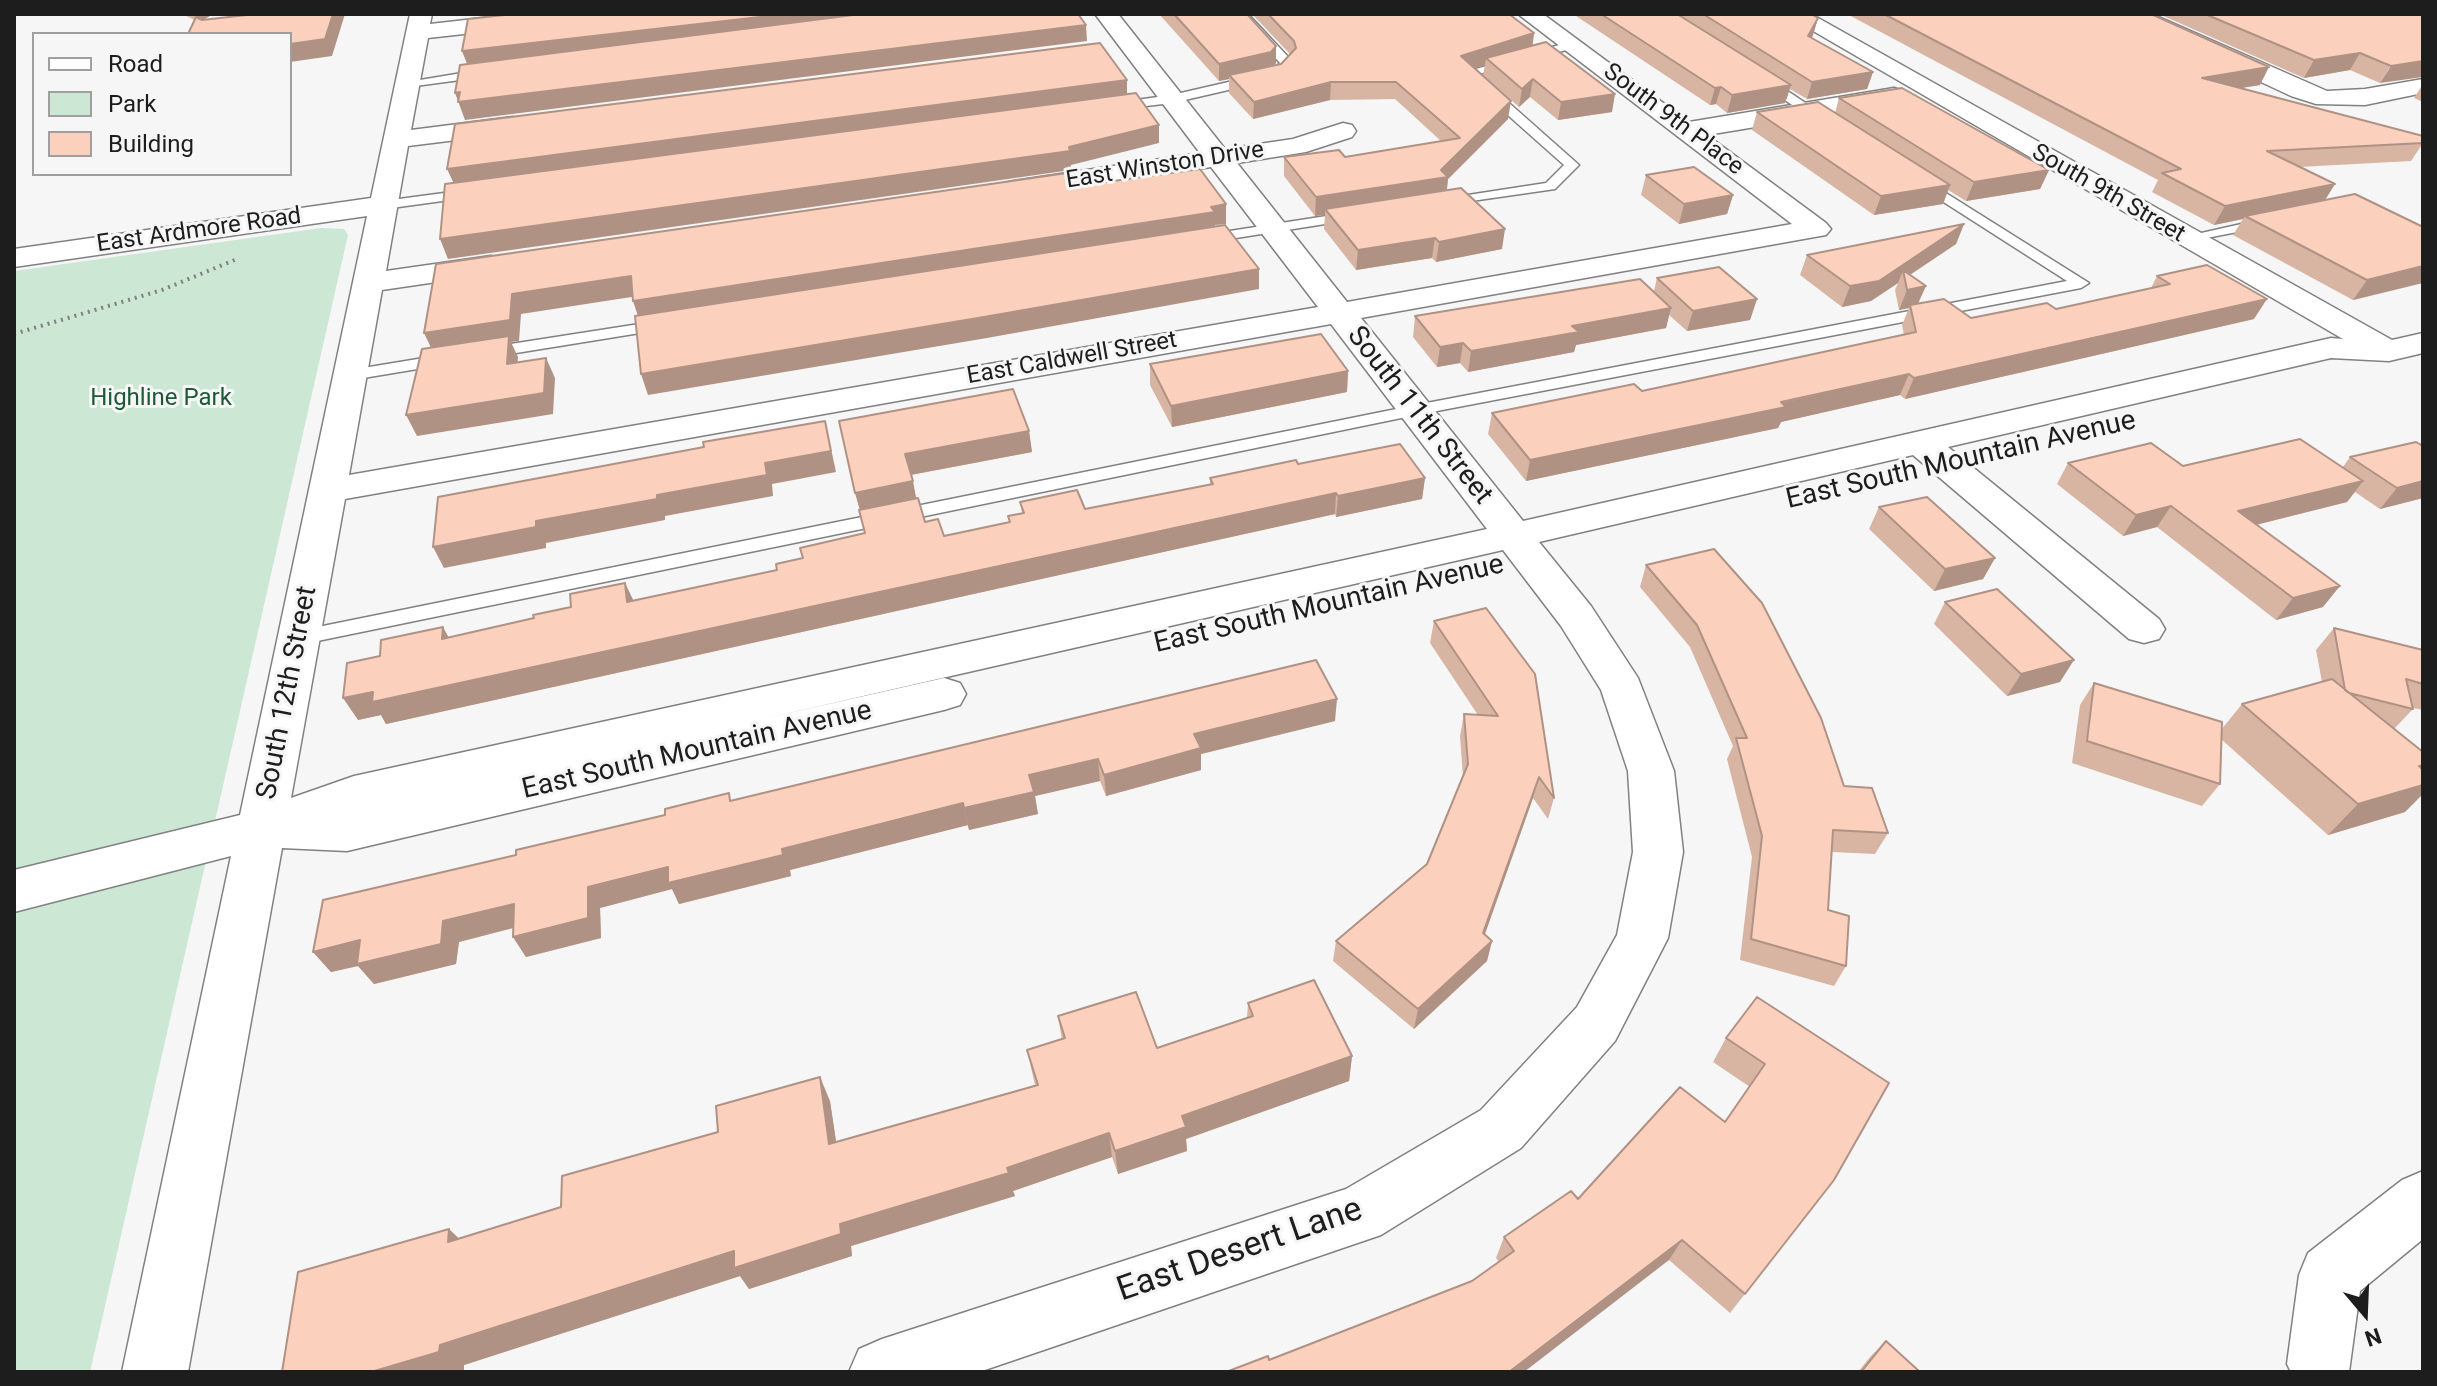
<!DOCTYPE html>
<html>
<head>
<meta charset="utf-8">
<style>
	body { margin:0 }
	#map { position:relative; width:2437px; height:1386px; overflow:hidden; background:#f6f6f7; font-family:Roboto,sans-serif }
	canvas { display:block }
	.frame { position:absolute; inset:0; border:16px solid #1d1d1d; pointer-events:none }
	.legend { position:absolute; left:32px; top:32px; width:260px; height:144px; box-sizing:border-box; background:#f6f6f7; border:2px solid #9f9fa0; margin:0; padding:10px 14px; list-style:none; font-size:24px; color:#1d1d1d }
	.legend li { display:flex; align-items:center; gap:16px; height:40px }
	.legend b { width:40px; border:2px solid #9f9fa0 }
	.north { position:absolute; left:2325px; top:1274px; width:80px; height:80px; -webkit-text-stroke:6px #f6f6f7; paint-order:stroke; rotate:161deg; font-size:22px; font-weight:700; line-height:32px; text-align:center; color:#1d1d1d }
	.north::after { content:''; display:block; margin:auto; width:28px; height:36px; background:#1d1d1d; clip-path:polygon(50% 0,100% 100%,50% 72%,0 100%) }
</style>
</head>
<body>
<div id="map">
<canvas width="2437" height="1386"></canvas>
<div class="frame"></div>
<ul class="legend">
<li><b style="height:10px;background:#fff"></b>Road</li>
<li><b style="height:22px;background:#cce7d4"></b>Park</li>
<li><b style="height:22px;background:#fbd1be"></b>Building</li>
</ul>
<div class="north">N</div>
</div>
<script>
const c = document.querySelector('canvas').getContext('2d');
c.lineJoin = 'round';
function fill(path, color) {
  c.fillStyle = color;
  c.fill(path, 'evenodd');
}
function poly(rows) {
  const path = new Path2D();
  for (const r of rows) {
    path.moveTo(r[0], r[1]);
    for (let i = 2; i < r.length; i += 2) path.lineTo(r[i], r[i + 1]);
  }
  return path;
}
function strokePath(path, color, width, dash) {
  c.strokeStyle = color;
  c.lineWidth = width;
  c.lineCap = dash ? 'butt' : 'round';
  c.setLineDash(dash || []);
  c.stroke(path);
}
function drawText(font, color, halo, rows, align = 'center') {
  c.font = font + ' Roboto,sans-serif';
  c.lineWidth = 6;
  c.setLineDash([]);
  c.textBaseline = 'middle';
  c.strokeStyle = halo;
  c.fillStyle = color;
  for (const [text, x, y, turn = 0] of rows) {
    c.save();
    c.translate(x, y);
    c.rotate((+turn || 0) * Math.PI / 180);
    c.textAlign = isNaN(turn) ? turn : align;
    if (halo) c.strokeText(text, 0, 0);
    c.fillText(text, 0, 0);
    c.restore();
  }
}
fill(poly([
	[321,228,344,229,348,235,90,1372,14,1372,14,271]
]), '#cce7d4');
const service = poly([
	[1236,14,1248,14,1291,60,1293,63,1280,78,1172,103,1111,110,1109,107,1115,103,1172,95,1272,72,1280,63,1236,14],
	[1573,41,1577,43,1577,47,1468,77,1462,73,1573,41],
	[486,69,492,73,490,76,408,87,402,83,486,69],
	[1764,77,1768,78,1828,118,1817,121,1760,84,1758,81,1764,77],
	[1483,87,1491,87,1579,165,1555,189,1437,206,1435,203,1442,199,1546,183,1564,165,1483,93,1483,87],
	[1922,178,2089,283,2081,288,1416,415,298,645,287,638,298,631,1416,405,2067,281,1917,185,1917,179,1922,178],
	[474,189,479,190,479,196,384,209,377,205,384,201,474,189],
	[1352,212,1357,213,1357,219,1204,243,1197,239,1204,235,1352,212],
	[2268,218,2275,222,2273,225,2186,242,2179,238,2268,218],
	[665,320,673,325,671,328,485,358,477,353,485,348,665,320],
	[448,354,454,355,454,363,351,380,343,375,351,370,448,354]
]);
const minor = poly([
	[410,14,432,14,430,24,519,14,591,14,580,21,428,38,411,130,513,117,526,125,513,133,408,146,386,271,491,256,502,259,506,265,502,271,491,274,382,290,349,475,1318,307,1211,167,1014,197,1004,195,1000,189,1004,183,1014,181,1200,153,1095,14,1118,14,1225,149,1293,139,1343,123,1352,125,1356,131,1352,137,1306,152,1237,163,1347,302,1792,224,1518,14,1543,14,1689,122,1894,88,1903,91,1907,96,1903,101,1894,104,1707,135,1826,223,1831,229,1826,235,1361,318,1523,521,2331,338,2343,339,1784,14,1811,14,2392,340,2423,333,2423,353,2389,361,2331,358,1948,447,2159,619,2165,629,2159,639,2144,643,2129,639,1913,455,1539,542,1591,606,1638,678,1674,771,1683,852,1668,938,1615,1041,1521,1148,1381,1235,979,1372,849,1372,859,1349,882,1339,1346,1189,1481,1110,1577,1007,1617,935,1633,852,1628,771,1601,690,1561,626,1503,550,758,720,944,678,960,683,966,694,960,705,944,710,347,851,282,848,188,1372,122,1372,231,856,14,912,14,870,240,815,367,216,14,267,14,249,371,198,410,14],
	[1331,324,1487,529,354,776,291,798,345,499,1331,324],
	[2123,14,2152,14,2327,91,2365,89,2423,79,2423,93,2365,105,2316,104,2291,96,2126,19,2123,14],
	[2423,1171,2423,1239,2360,1291,2349,1372,2291,1372,2287,1364,2299,1275,2308,1253,2402,1180,2423,1171]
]);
strokePath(service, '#818182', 3);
strokePath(minor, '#818182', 3);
strokePath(poly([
	[14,334,162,290,237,259]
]), '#818181', 4, [2, 5]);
fill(service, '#fff');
fill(minor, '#fff');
fill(poly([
	[182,14,229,14,210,16,204,19,332,56,195,20],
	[1159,14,1247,14,1276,46,1276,63,1274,65,1281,64,1290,54,1252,14,1509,14,1534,33,1532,46,1612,112,1558,120,1530,97,1519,107,1483,75,1485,65,1475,68,1508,119,1448,179,1447,190,1502,249,1436,262,1432,258,1356,270,1324,229,1325,215,1315,216,1284,176,1284,157,1345,157,1441,141,1395,99,1330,100,1253,119,1229,93,1229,79,1219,81],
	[1573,14,1811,14,1818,18,1812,38,1873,72,1867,89,1807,99,1790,89,1785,103,1727,113,1716,104,1710,105],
	[1847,14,2152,14,2260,85,2240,88,2423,143,2411,161,2299,167,2335,184,2325,200,2408,286,2353,300,2233,235,2243,219,2214,225,2152,192,2158,180],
	[2159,14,2423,14,2380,83,2350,70,2304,78],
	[2423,84,2423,102,2414,98],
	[1839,98,2049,170,2040,189,1966,201,1948,190,1943,204,1874,215,1752,130,1757,112,1835,113],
	[1646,175,1733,195,1727,214,1679,224,1641,195],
	[1964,224,1956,244,1910,275,1919,303,1971,318,2056,309,2151,288,2157,276,2254,319,1905,399,1900,395,1781,422,1778,428,1526,481,1488,434,1492,413,1642,391,1904,335,1902,325,1909,308,1899,310,1895,290,1898,283,1871,301,1842,307,1800,275,1807,255],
	[1657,278,1757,299,1750,320,1687,331,1669,315,1666,328,1576,345,1574,352,1468,372,1460,363,1437,367,1413,337,1415,316,1654,291],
	[1150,364,1348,371,1347,392,1172,427,1150,385],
	[839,421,1029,431,1032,452,911,475,916,498,925,522,944,536,1009,522,1008,516,1022,513,1020,502,1085,509,1210,484,1210,478,1298,464,1425,478,1422,499,1336,517,1335,514,386,724,381,715,358,720,380,656,449,638,534,618,571,607,625,583,633,600,777,570,803,558,865,533],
	[2350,457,2423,498,2380,509,2355,492,2347,502,2256,525,2323,607,2276,620,2157,527,2123,536,2057,484,2068,463,2183,466,2343,467],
	[1879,507,1995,558,1983,579,1934,591,1869,529],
	[1646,565,1844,786,1888,833,1875,854,1832,852,1828,910,1846,966,1834,986,1740,960,1752,857,1727,759,1733,746,1690,647,1640,587],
	[1945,602,2060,682,2007,696,1934,624],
	[1434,621,1554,798,1548,819,1533,798,1484,935,1492,941,1487,961,1414,1029,1333,961,1336,941,1427,864,1463,777,1460,736,1464,714,1478,715,1430,643],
	[2334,628,2423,650,2423,710,2413,708,2413,709,2394,729,2405,812,2328,835,2221,739,2220,784,2202,806,2072,763,2080,705,2094,683,2221,730,2242,704,2322,682,2316,650],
	[1335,721,1201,754,1201,770,1106,796,1100,781,1035,796,1038,814,969,830,968,825,790,870,791,876,679,904,672,889,600,908,601,938,526,957,513,937,513,928,459,942,456,964,374,984,358,966,331,972,313,952,516,855,665,815,732,800],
	[1757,997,1834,1180,1730,1313,1669,1260,1269,1360,1472,1281,1499,1262,1496,1258,1504,1237,1725,1122,1750,1087,1713,1062,1726,1038],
	[1248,1003,1352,1056,1349,1081,1186,1139,1187,1151,1118,1174,1112,1157,1013,1191,1015,1196,851,1246,852,1256,749,1289,740,1276,464,1365,464,1372,459,1238,561,1207,830,1101,836,1142,1035,1085,1027,1050,1062,1040,1058,1016,1157,1048,1247,1018],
	[1886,1341,1920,1372,1858,1372,1870,1357]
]), '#d8b4a3');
fill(poly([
	[195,14,229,14,210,16,199,22],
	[333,14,345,14,332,56,290,62,290,44],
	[786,14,931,14,469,69,462,51],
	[1818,18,1813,35,1803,53,1808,36],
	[1086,25,1087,41,465,120,455,93],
	[1534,33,1532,50,1486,58,1485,65,1459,73,1461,56],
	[1276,46,1276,63,1270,69,1229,75,1229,79,1219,81,1219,64],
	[2360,53,2350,70,2304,78,2314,60],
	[2423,61,2423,77,2380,83,2391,66],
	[2269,67,2260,85,2193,96,2202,78],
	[1873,72,1867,89,1807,99,1812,82],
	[1533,79,1530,97,1519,107,1522,89],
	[1127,80,1127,98,456,188,447,169],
	[1331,82,1330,100,1253,119,1254,102],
	[1791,85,1785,103,1727,113,1732,95],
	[1721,87,1716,104,1710,105,1715,88],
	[1615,94,1612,112,1558,120,1561,102],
	[1511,101,1508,119,1448,179,1446,196,1325,209,1325,215,1315,216,1316,197,1441,170],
	[1159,125,1159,143,1071,165,1071,170,448,259,440,239,1069,147],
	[2049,170,2040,189,1966,201,1974,182],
	[2335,184,2323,203,2245,216,2243,219,2214,225,2225,206],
	[1950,185,1943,204,1874,215,1881,196],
	[1733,195,1727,214,1679,224,1684,204],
	[1226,204,1226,224,1215,225,1215,232,640,322,633,301],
	[1964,224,1956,244,1905,278,1903,270,1898,283,1871,301,1842,307,1850,286],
	[1505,229,1502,249,1436,262,1439,242],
	[1435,238,1432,258,1356,270,1358,250],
	[2423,266,2423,283,2353,300,2367,280],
	[1259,269,1259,289,987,338,648,395,641,374],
	[631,276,638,296,521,314,519,341,511,342,518,357,516,385,434,354,424,333,512,294],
	[1926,286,1917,306,1910,305,1909,308,1899,310,1907,290],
	[1757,299,1750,320,1687,331,1693,311],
	[2267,299,2254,319,1905,399,1914,378],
	[1671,308,1666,328,1576,345,1574,352,1468,372,1471,351,1572,326],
	[1463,343,1460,363,1437,367,1440,347],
	[546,358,555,378,553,414,417,436,406,415],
	[1348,371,1347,392,1172,427,1171,406],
	[1909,374,1900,395,1781,422,1778,428,1526,481,1530,460],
	[825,421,836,472,772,484,773,496,665,516,665,520,546,543,546,548,444,568,433,547,536,521,657,495,765,463],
	[1029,431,1032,452,910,475,905,454],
	[1425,478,1422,499,1336,517,1338,496],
	[913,481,917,503,861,514,855,493],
	[2363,481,2347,502,2223,533,2238,511],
	[2423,481,2423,498,2380,509,2397,488],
	[1336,493,1335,514,386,724,381,715,358,720,343,698],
	[2171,506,2157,527,2123,536,2136,515],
	[1995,558,1983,579,1934,591,1945,569],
	[625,583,635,604,627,602],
	[2340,586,2323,607,2276,620,2293,598],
	[443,627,455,649,442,639],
	[2074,660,2060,682,2007,696,2021,674],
	[1337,699,1335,721,1201,754,1201,770,1106,796,1104,775,1194,734],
	[1098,759,1100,781,1035,796,1038,814,969,830,964,808,1029,775],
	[2423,765,2423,794,2405,812,2328,835,2358,804,2419,766],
	[1539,777,1533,798,1478,954,1483,933],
	[963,803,968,825,790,870,791,876,679,904,672,889,600,908,601,938,526,957,513,937,588,887,668,867,782,849],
	[514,904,528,924,459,942,456,964,374,984,358,966,331,972,313,952],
	[1492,941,1487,961,1414,1029,1418,1009],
	[1352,1056,1349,1081,1186,1139,1187,1151,1118,1174,1115,1151,1182,1116],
	[820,1077,830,1101,840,1168,829,1144],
	[1109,1133,1112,1157,1013,1191,1015,1196,851,1246,852,1256,749,1289,740,1276,464,1365,464,1372,371,1372,440,1345,734,1251,840,1224],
	[449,1229,472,1251,448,1242],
	[1682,1240,1669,1260,1524,1372,1509,1372]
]), '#b09285');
const building = poly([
	[256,14,333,14,325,39,290,44,290,34,188,34,196,17,202,20,256,14],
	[514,14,786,14,462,51,468,19,514,14],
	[861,14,1078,14,1086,25,458,102,460,92,455,93,460,65,861,14],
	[1174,14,1247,14,1276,46,1271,52,1219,64,1174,14],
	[1268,14,1509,14,1534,33,1461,56,1511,101,1441,170,1448,177,1316,197,1284,157,1339,150,1345,157,1460,138,1396,82,1331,82,1254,102,1229,75,1281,64,1296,48,1294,41,1268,14],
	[1601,14,1677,14,1791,85,1732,95,1721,87,1715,88,1601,14],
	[1703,14,1811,14,1818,18,1808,36,1873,72,1812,82,1703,14],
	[1884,14,2151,14,2269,67,2202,78,2423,136,2423,143,2267,151,2335,184,2225,206,2162,173,2181,169,1884,14],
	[2205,14,2423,14,2423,61,2391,66,2360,53,2314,60,2205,14],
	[1546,42,1615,94,1561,102,1533,79,1522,89,1486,58,1546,42],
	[1100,43,1127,80,447,169,455,124,1100,43],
	[1902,88,2049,170,1974,182,1839,98,1902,88],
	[1136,93,1159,125,1069,147,1070,151,440,239,445,184,1136,93],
	[1818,102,1950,185,1881,196,1757,112,1818,102],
	[1694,167,1733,195,1684,204,1646,175,1694,167],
	[1200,169,1226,204,1211,207,1215,212,633,301,631,276,512,294,510,320,424,333,436,264,1074,172,1077,186,1200,169],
	[1461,188,1505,229,1439,242,1435,238,1358,250,1325,209,1461,188],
	[2355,194,2421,226,2423,226,2423,266,2367,280,2245,216,2355,194],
	[1964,224,1879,281,1850,286,1807,255,1964,224],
	[1225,225,1259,269,984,317,641,374,635,316,1225,225],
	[2207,265,2267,299,1914,378,1909,374,1781,402,1786,407,1530,460,1492,413,1634,384,1642,391,1916,332,1910,305,1944,299,1971,318,2047,303,2056,309,2170,284,2157,276,2207,265],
	[1719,267,1757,299,1693,311,1657,278,1719,267],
	[1903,270,1926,286,1907,290,1903,270],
	[1640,279,1671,308,1572,326,1579,332,1471,351,1463,343,1440,347,1415,316,1640,279],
	[1321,334,1348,371,1171,406,1150,364,1321,334],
	[509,336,507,364,546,358,544,393,406,415,422,349,509,336],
	[1013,389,1029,431,905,454,913,481,855,493,839,421,1013,389],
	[825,421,831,451,765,463,767,475,657,495,657,499,536,521,536,527,433,547,438,497,704,447,703,442,825,421],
	[2300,439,2363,481,2238,511,2340,586,2293,598,2171,506,2136,515,2068,463,2151,443,2183,466,2300,439],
	[2416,442,2423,446,2423,481,2397,488,2350,457,2416,442],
	[1400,444,1425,478,1338,496,1336,493,372,702,373,692,343,698,347,663,380,656,381,640,443,627,442,639,534,618,533,615,571,607,570,594,625,583,627,602,777,570,776,564,803,558,800,548,865,533,859,510,918,498,925,522,938,519,944,536,1010,522,1008,516,1024,513,1020,502,1077,490,1085,509,1213,484,1210,478,1296,460,1298,464,1400,444],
	[1927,497,1995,558,1945,569,1879,507,1927,497],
	[1714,549,1762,603,1821,718,1844,786,1872,788,1888,833,1833,830,1828,910,1849,916,1846,966,1751,939,1762,836,1736,738,1747,738,1697,625,1646,565,1714,549],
	[1997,589,2074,660,2021,674,1945,602,1997,589],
	[1486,608,1535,674,1554,798,1539,777,1483,933,1492,941,1418,1009,1336,941,1427,864,1468,764,1464,714,1498,716,1434,621,1486,608],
	[2334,628,2423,650,2423,684,2406,679,2413,709,2349,693,2345,690,2334,628],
	[1316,660,1337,699,1194,734,1201,748,1104,775,1098,759,1029,775,1034,792,964,808,963,803,782,849,783,855,668,883,668,867,588,887,588,918,513,937,514,904,443,921,441,944,357,964,360,940,313,952,323,900,516,855,516,850,665,815,665,809,729,793,730,801,1316,660],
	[2332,679,2423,752,2423,765,2419,766,2423,770,2423,785,2358,804,2242,704,2332,679],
	[2094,683,2222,722,2220,784,2087,741,2094,683],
	[1314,980,1352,1056,1182,1116,1186,1127,1115,1151,1109,1133,1007,1168,1009,1173,840,1224,841,1234,734,1268,734,1251,440,1345,439,1352,371,1372,282,1372,298,1272,449,1229,448,1242,561,1207,562,1176,718,1132,716,1106,820,1077,829,1144,1038,1085,1027,1050,1065,1038,1058,1016,1136,992,1157,1048,1253,1016,1248,1003,1314,980],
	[1757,997,1889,1083,1834,1180,1745,1294,1682,1240,1509,1372,1226,1372,1268,1356,1269,1360,1472,1281,1514,1251,1504,1237,1571,1191,1578,1199,1680,1087,1725,1122,1765,1064,1726,1038,1757,997],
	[1886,1341,1920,1372,1861,1372,1886,1341]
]);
fill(building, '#fbd1be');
strokePath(building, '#b09285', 2);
drawText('24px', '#1d1d1d', '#f6f6f7', [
	["South 9th Place",1673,120,37],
	["East Winston Drive",1165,166,-9],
	["South 9th Street",2108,194,30],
	["East Ardmore Road",199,231,-8],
	["East Caldwell Street",1072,359,-10]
]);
drawText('24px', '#1d5937', '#f6f6f7', [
	["Highline Park",161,399]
]);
drawText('28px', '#1d1d1d', '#f6f6f7', [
	["South 11th Street",1419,416,52],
	["East South Mountain Avenue",1961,461,-13],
	["East South Mountain Avenue",1329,605,-13],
	["South 12th Street",288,693,-79],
	["East South Mountain Avenue",697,751,-13]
]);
drawText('34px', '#1d1d1d', '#f6f6f7', [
	["East Desert Lane",1240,1251,-19]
]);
</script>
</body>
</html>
